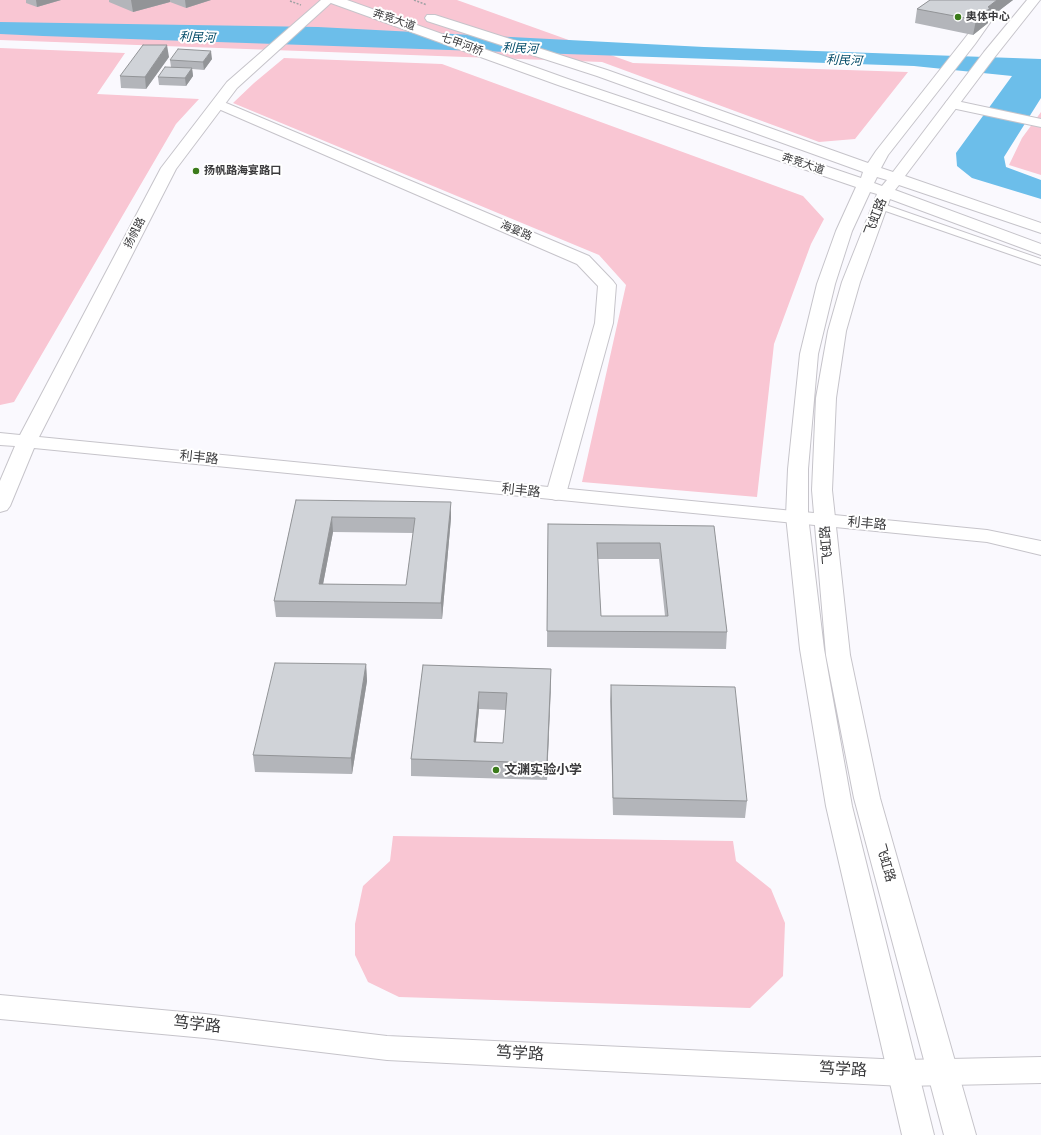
<!DOCTYPE html>
<html>
<head>
<meta charset="utf-8">
<style>
	body { margin:0 }
	canvas { display:block; background:#faf9fe }
</style>
</head>
<body>
<canvas width="1041" height="1135"></canvas>
<script>
const c = document.querySelector('canvas').getContext('2d');
c.lineJoin = 'round';
function fill(path, color) {
  c.fillStyle = color;
  c.fill(path, 'evenodd');
}
function poly(rows) {
  const path = new Path2D();
  for (const r of rows) {
    path.moveTo(r[0], r[1]);
    for (let i = 2; i < r.length; i += 2) path.lineTo(r[i], r[i + 1]);
  }
  return path;
}
function strokePath(path, color, width, dash) {
  c.strokeStyle = color;
  c.lineWidth = width;
  c.lineCap = dash ? 'butt' : 'round';
  c.setLineDash(dash || []);
  c.stroke(path);
}
function drawText(font, color, halo, rows, align = 'center') {
  c.font = font + ' "Space Grotesk","Noto Sans SC",sans-serif';
  c.lineWidth = 4;
  c.setLineDash([]);
  c.textBaseline = 'middle';
  c.strokeStyle = halo;
  c.fillStyle = color;
  for (const [text, x, y, turn = 0] of rows) {
    c.save();
    c.translate(x, y);
    c.rotate((+turn || 0) * Math.PI / 180);
    c.textAlign = isNaN(turn) ? turn : align;
    if (halo) c.strokeText(text, 0, 0);
    c.fillText(text, 0, 0);
    c.restore();
  }
}
fill(poly([
	[0,0,457,0,633,63,908,72,855,139,819,142,602,62,0,40],
	[0,48,125,53,97,94,199,99,176,124,14,402,0,405],
	[284,58,442,64,803,196,824,219,811,244,774,344,757,497,582,482,626,285,599,255,233,103,254,83],
	[1041,112,1041,175,1009,165,1022,138],
	[393,836,733,841,736,861,771,889,785,923,783,976,750,1008,399,997,368,982,355,955,355,924,363,886,390,861]
]), '#f9c6d3');
fill(poly([
	[0,22,318,27,704,47,1041,59,1041,98,1004,157,1006,167,1041,180,1041,199,972,178,957,166,956,153,1012,76,914,66,43,36,0,34]
]), '#6cbeea');
const service = poly([
	[877,204,883,204,1041,259,1041,265,877,208,877,204]
]);
const minor = poly([
	[219,100,589,256,613,281,616,285,613,323,566,494,563,498,556,500,549,498,546,494,595,323,598,286,577,264,214,107,212,104,214,101,219,100],
	[952,100,1041,119,1041,127,947,107,945,104,947,101,952,100]
]);
const tertiary = poly([
	[321,0,334,0,237,88,176,169,39,437,987,530,1041,541,1041,555,987,542,34,448,10,506,7,510,0,512,0,481,15,446,0,445,0,433,20,435,161,168,227,82,321,0],
	[0,995,205,1014,387,1036,903,1060,1041,1057,1041,1083,903,1086,387,1060,205,1038,0,1019,0,995]
]);
const primary = poly([
	[329,0,347,0,568,79,861,178,863,172,597,76,427,21,425,18,427,15,435,15,607,70,868,163,876,151,965,38,994,0,1006,0,975,44,888,155,881,168,893,172,984,52,1027,0,1040,0,994,58,905,176,1041,223,1041,233,899,185,895,190,1041,244,1041,255,890,199,860,282,846,331,836,398,832,490,850,655,880,798,976,1135,944,1135,854,798,826,655,812,490,816,398,828,331,842,282,877,194,870,192,852,231,835,284,818,354,808,469,808,516,824,649,852,806,934,1135,902,1135,826,806,800,649,786,516,788,469,800,354,817,284,836,231,856,187,558,85,331,3,329,0],
	[877,177,887,180,882,186,874,183,877,177]
]);
strokePath(service, '#c6c4ca', 2);
strokePath(minor, '#c6c4ca', 2);
strokePath(tertiary, '#c6c4ca', 2);
strokePath(primary, '#c6c4ca', 2);
strokePath(poly([
	[414,0,427,5],
	[290,1,301,5]
]), '#a1a1a4', 1.5, [2, 1.5]);
fill(service, '#fff');
fill(minor, '#fff');
fill(tertiary, '#fff');
fill(primary, '#fff');
fill(poly([
	[26,0,61,0,37,7,26,3],
	[109,0,211,0,186,8,170,2,133,12,109,2],
	[930,0,1013,0,988,19,988,23,973,35,915,23,917,9],
	[169,57,146,89,121,88,120,76],
	[212,59,204,70,192,69,193,76,186,86,159,85,158,77,171,67,170,60],
	[296,500,451,518,442,619,276,617,274,601],
	[333,532,413,533,406,585,323,584],
	[548,524,714,526,727,632,726,649,547,647],
	[598,559,659,559,665,616,601,616],
	[366,664,367,681,352,774,255,772,253,755],
	[423,665,551,669,547,780,411,776,411,759],
	[479,709,506,710,503,743,476,742],
	[611,685,747,801,745,818,613,815,610,701]
]), '#b3b5ba');
fill(poly([
	[36,0,61,0,37,7],
	[131,0,170,0,170,2,133,12],
	[185,0,211,0,186,8],
	[997,0,1013,0,988,19,988,23,973,35,976,20,988,7],
	[167,45,169,57,146,89,145,77],
	[211,51,212,59,204,70,203,62],
	[192,68,193,76,186,86,185,78],
	[451,502,451,518,442,619,441,603],
	[332,517,333,532,320,600,319,584],
	[366,664,367,681,352,774,351,758],
	[551,669,551,685,547,780,547,763],
	[479,692,479,709,474,759,474,742]
]), '#929497');
const building = poly([
	[930,0,997,0,988,7,990,8,976,20,917,9,930,0],
	[143,45,167,45,145,77,120,76,143,45],
	[178,49,211,51,203,62,170,60,178,49],
	[165,67,192,68,185,78,158,77,165,67],
	[296,500,451,502,441,603,274,601,296,500],
	[332,517,415,518,406,585,319,584,332,517],
	[548,524,714,526,727,632,547,631,548,524],
	[597,543,660,543,668,616,601,616,597,543],
	[275,663,366,664,351,758,253,755,275,663],
	[423,665,551,669,547,763,411,759,423,665],
	[479,692,507,693,503,743,474,742,479,692],
	[611,685,735,687,747,801,613,798,611,685]
]);
fill(building, '#d0d3d8');
strokePath(building, '#929497', 1);
for (const [x, y, r, color] of [
	[958,17,4,"#3b7b1b"],
	[196,171,4,"#3b7b1b"],
	[496,770,4,"#3b7b1b"]
]) {
  const dot = new Path2D();
  dot.arc(x, y, r, 0, 2 * Math.PI);
  c.fillStyle = color;
  c.fill(dot);
  strokePath(dot, '#fff', 1.5);
}
drawText('bold 11px', '#3a3a3c', '#fff', [
	["奥体中心",966,17],
	["扬帆路海宴路口",204,171]
], 'left');
drawText('11px', '#3a3a3c', '#fff', [
	["奔竞大道",394,20,19],
	["七甲河桥",462,45,20],
	["奔竞大道",803,164,19],
	["海宴路",516,231,23],
	["扬帆路",135,233,-63]
]);
drawText('italic 12px', '#004966', '#fff', [
	["利民河",197,38,2],
	["利民河",520,49,2],
	["利民河",844,61,2]
]);
drawText('13px', '#3a3a3c', '#fff', [
	["飞虹路",876,217,-69],
	["利丰路",199,458,6],
	["利丰路",521,491,6],
	["利丰路",867,524,5],
	["飞虹路",827,545,-95],
	["飞虹路",885,863,74]
]);
drawText('bold 13px', '#3a3a3c', '#fff', [
	["文渊实验小学",504,770]
], 'left');
drawText('16px', '#3a3a3c', '#fff', [
	["笃学路",197,1025,6],
	["笃学路",520,1054,3],
	["笃学路",843,1070,3]
]);
</script>
</body>
</html>
